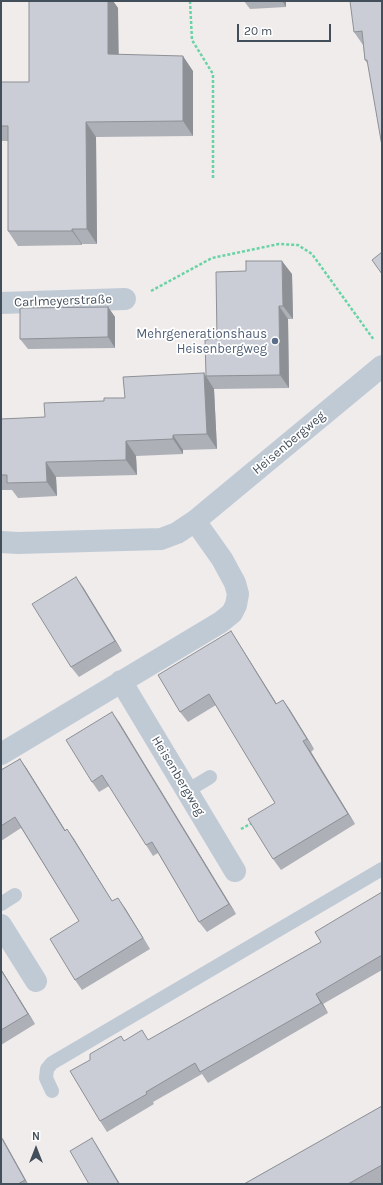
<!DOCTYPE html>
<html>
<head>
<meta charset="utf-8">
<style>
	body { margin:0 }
	#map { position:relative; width:383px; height:1185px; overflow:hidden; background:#efeceb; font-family:Karla,sans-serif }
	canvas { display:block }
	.frame { position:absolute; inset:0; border:2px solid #434e5b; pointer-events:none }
	.north { position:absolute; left:16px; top:1129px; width:40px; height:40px; -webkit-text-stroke:3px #fff; paint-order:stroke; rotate:0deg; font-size:11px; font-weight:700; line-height:16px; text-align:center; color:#434e5b }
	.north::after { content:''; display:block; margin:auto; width:14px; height:18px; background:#434e5b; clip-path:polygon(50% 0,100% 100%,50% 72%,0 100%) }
	.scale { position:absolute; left:237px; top:24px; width:94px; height:18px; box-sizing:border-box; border:2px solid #434e5b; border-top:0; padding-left:5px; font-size:12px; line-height:14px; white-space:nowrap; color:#434e5b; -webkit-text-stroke:3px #fff; paint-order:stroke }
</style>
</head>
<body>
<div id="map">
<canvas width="383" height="1185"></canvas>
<div class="frame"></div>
<div class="north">N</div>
<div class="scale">20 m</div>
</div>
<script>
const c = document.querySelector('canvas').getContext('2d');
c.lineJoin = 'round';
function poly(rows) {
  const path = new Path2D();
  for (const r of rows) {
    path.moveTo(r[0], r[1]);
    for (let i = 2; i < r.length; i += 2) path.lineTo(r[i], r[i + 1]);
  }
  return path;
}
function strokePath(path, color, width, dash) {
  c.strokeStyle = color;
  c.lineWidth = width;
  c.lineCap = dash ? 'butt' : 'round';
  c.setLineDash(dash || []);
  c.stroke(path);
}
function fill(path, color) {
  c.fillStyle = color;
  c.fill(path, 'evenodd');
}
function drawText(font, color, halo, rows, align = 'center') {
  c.font = font + ' Karla,sans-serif';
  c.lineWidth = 3.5;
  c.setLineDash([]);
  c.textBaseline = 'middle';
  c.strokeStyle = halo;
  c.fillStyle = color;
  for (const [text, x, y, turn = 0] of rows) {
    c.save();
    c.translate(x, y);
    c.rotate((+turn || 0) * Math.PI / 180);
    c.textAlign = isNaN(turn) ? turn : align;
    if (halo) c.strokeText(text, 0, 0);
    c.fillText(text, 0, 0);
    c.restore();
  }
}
strokePath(poly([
	[190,1,192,40,213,74,213,180],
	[151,291,212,258,279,244,298,245,312,254,374,340],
	[241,829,254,822]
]), '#6ad3a5', 2.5, [3, 2]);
strokePath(poly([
	[187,791,210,777],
	[1,904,15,895],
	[52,1091,46,1078,47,1069,52,1063,382,869]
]), '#c0cad5', 14);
strokePath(poly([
	[1,303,125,299],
	[1,542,18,543,161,539,177,533,195,521,382,366],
	[121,681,235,871],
	[1,754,221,622,232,613,236,605,238,594,235,583,222,559,195,521],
	[1,925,36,981]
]), '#c0cad5', 22);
fill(poly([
	[29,1,113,1,118,8,118,55,193,71,193,136,96,137,97,244,82,244,82,245,18,246,8,231,8,141,1,141,1,82,29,82],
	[244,1,286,1,286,7,250,9],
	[382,1,367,63,365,60,363,45,354,32],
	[292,274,293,319,288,319,289,388,215,389,214,389,217,449,183,450,183,454,136,456,137,475,56,477,57,496,18,498,12,490,1,490,1,419,45,417,104,401,125,398,206,376,217,339],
	[108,307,115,317,115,348,28,349,20,339],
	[83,587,122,651,79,677,71,667],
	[231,631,238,642,277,704,283,700,290,710,314,749,311,752,355,824,281,870,273,859,275,803,216,705,188,722,180,712],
	[119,722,236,914,207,932,199,922,158,853,153,856,146,845,109,786,99,792,92,782],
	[20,759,27,769,65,830,67,829,74,839,112,901,125,908,150,949,82,990,75,980,79,921,21,828,1,841,1,770],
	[382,892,382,970,323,1004,328,1013,208,1083,202,1074,153,1102,154,1104,107,1132,100,1121,149,1040,321,942],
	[1,969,35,1024,1,1045],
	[382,1106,382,1184,244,1184],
	[3,1139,28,1184,1,1184]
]), '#aeb0b7');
fill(poly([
	[108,1,113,1,118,8,119,69,108,54],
	[282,1,286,1,286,7],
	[183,56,193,71,193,136,183,121],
	[86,122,96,137,97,244,87,229],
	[72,229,82,244,82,245,72,231],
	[282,261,292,274,293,319,283,306],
	[279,306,288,319,289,388,280,375],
	[108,307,115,317,115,348,108,337],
	[204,373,214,389,217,449,207,434],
	[173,435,183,450,183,454,173,439],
	[126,441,136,456,137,475,126,460],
	[46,462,56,477,57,496,47,482],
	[76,577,83,587,122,651,115,641],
	[231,631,238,642,283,714,276,704],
	[283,700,290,710,314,749,307,739],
	[112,712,119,722,236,914,229,904],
	[303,741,311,752,355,824,348,814],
	[20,759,27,769,72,841,65,831],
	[67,829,74,839,119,912,112,901],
	[118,898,125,908,150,949,143,938],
	[1,969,35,1024,28,1014,1,970],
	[316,994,323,1004,328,1013,321,1003],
	[1,1136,3,1139,28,1184,25,1180],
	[92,1138,96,1144,120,1184,119,1184]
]), '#8d9095');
const building = poly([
	[29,1,108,1,108,54,183,56,183,121,86,122,87,229,72,229,72,231,8,231,8,126,1,126,1,82,29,82,29,1],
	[350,1,382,1,382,146,367,60,365,60,362,31,354,32,350,1],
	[382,252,382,274,372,260,382,252],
	[246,261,282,261,283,306,279,306,280,375,206,376,205,340,217,339,216,272,246,271,246,261],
	[108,307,108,337,20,339,20,308,108,307],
	[204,373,207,434,173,435,173,439,126,441,126,460,46,462,47,482,7,483,7,475,1,475,1,419,45,417,44,403,104,401,104,398,125,398,123,377,204,373],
	[76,577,115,641,71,667,32,604,76,577],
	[231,631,276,704,283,700,307,739,303,741,348,814,273,859,248,819,275,803,209,694,180,712,158,675,231,631],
	[112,712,229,904,199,922,152,842,146,845,102,775,92,782,66,740,112,712],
	[20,759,65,831,67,829,112,901,118,898,143,938,75,980,50,939,79,921,15,817,1,826,1,770,20,759],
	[382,892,382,955,316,994,321,1003,200,1072,195,1063,146,1092,147,1094,100,1121,70,1071,90,1060,90,1054,121,1036,124,1041,142,1030,148,1040,321,942,315,932,382,892],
	[1,970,28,1014,1,1030,1,970],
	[382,1106,382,1165,348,1184,244,1184,382,1106],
	[1,1137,25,1180,18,1184,1,1184,1,1137],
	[92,1138,119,1184,89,1184,70,1151,92,1138]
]);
fill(building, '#cacdd5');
strokePath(building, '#8d9095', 1);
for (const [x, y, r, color] of [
	[275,341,4,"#5c6f8a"]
]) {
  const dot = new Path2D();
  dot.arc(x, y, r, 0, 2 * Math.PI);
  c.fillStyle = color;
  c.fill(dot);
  strokePath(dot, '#fff', 1.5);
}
drawText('13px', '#434e5b', '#fff', [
	["Carlmeyerstraße",63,301,-2],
	["Heisenbergweg",289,443,-40],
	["Heisenbergweg",178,776,59]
]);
drawText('13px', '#4e5e75', '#fff', [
	["Mehrgenerationshaus",267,334],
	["Heisenbergweg",267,349]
], 'right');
</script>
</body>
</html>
